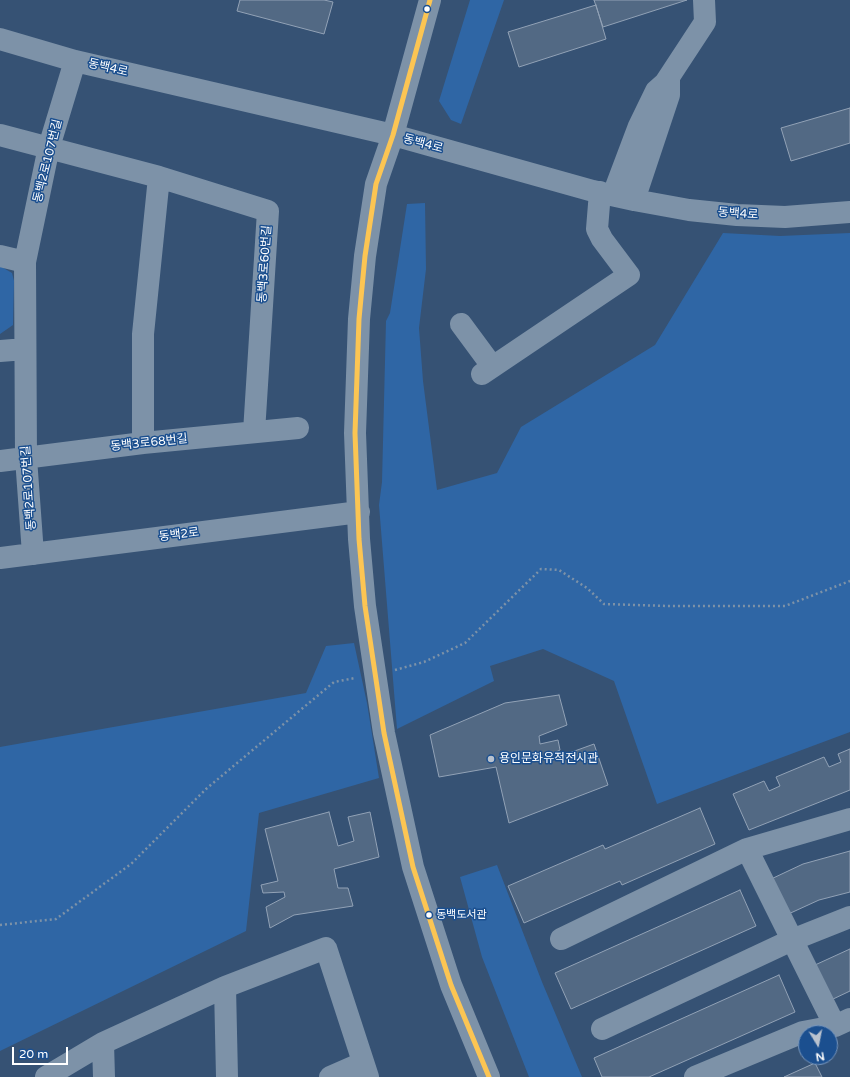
<!DOCTYPE html>
<html>
<head>
<meta charset="utf-8">
<style>
	body { margin:0 }
	#map { position:relative; width:850px; height:1077px; overflow:hidden; background:#365274; font-family:"Varela Round",sans-serif }
	canvas { display:block }
	.north { position:absolute; left:798px; top:1025px; width:40px; height:40px; box-sizing:border-box; background:#1b4f8f; border:1px solid #7695bc; border-radius:50%; rotate:170deg; font-size:11px; font-weight:700; line-height:16px; text-align:center; color:#fff }
	.north::after { content:''; display:block; margin:auto; width:14px; height:18px; background:#b9c2ce; clip-path:polygon(50% 0,100% 100%,50% 72%,0 100%) }
	.scale { position:absolute; left:12px; top:1047px; width:56px; height:18px; box-sizing:border-box; border:2px solid #fff; border-top:0; padding-left:5px; font-size:12px; line-height:14px; white-space:nowrap; color:#fff; -webkit-text-stroke:3px #1b4f8f; paint-order:stroke }
</style>
</head>
<body>
<div id="map">
<canvas width="850" height="1077"></canvas>
<div class="north">N</div>
<div class="scale">20 m</div>
</div>
<script>
const c = document.querySelector('canvas').getContext('2d');
c.lineJoin = 'round';
function fill(path, color) {
  c.fillStyle = color;
  c.fill(path, 'evenodd');
}
function poly(rows) {
  const path = new Path2D();
  for (const r of rows) {
    path.moveTo(r[0], r[1]);
    for (let i = 2; i < r.length; i += 2) path.lineTo(r[i], r[i + 1]);
  }
  return path;
}
function strokePath(path, color, width, dash) {
  c.strokeStyle = color;
  c.lineWidth = width;
  c.lineCap = dash ? 'butt' : 'round';
  c.setLineDash(dash || []);
  c.stroke(path);
}
function drawText(font, color, halo, rows, align = 'center') {
  c.font = font + ' "Varela Round","Noto Sans KR",sans-serif';
  c.lineWidth = 3;
  c.setLineDash([]);
  c.textBaseline = 'middle';
  c.strokeStyle = halo;
  c.fillStyle = color;
  for (const [text, x, y, turn = 0] of rows) {
    c.save();
    c.translate(x, y);
    c.rotate((+turn || 0) * Math.PI / 180);
    c.textAlign = isNaN(turn) ? turn : align;
    if (halo) c.strokeText(text, 0, 0);
    c.fillText(text, 0, 0);
    c.restore();
  }
}
fill(poly([
	[470,0,504,0,461,124,451,120,439,101],
	[425,203,426,269,419,328,423,381,437,490,497,473,521,427,655,345,723,233,780,236,850,233,850,732,657,804,614,681,543,649,490,666,494,681,397,729,379,505,382,482,386,321,390,313,407,204],
	[0,266,12,273,14,281,13,325,0,334],
	[354,643,367,703,379,778,259,813,246,931,0,1051,0,747,306,693,326,646],
	[497,865,542,982,582,1077,529,1077,482,957,460,877]
]), '#2f66a5');
const building = poly([
	[240,0,324,0,333,2,324,34,237,11,240,0],
	[594,0,687,0,603,27,594,0],
	[596,5,606,39,519,67,508,32,596,5],
	[850,108,850,143,791,161,781,128,850,108],
	[559,695,567,725,539,736,540,744,558,740,560,750,546,757,547,761,594,744,608,785,509,823,496,767,439,777,430,735,505,703,559,695],
	[850,749,850,790,749,830,733,794,764,781,769,791,780,786,776,777,824,757,829,767,841,762,838,754,850,749],
	[700,808,715,844,622,885,620,881,524,923,508,886,603,845,605,849,700,808],
	[329,812,338,846,354,841,348,817,370,812,379,857,334,869,338,888,348,888,353,906,294,915,270,928,266,907,285,897,284,892,263,893,261,885,278,881,265,829,329,812],
	[850,851,850,892,819,900,784,916,769,880,803,864,850,851],
	[740,890,756,926,571,1009,555,973,740,890],
	[850,949,850,991,831,1000,815,965,850,949],
	[779,975,795,1012,649,1077,602,1077,594,1058,779,975],
	[815,1063,822,1077,784,1077,815,1063]
]);
fill(building, '#526984');
strokePath(building, '#92a2b6', 1);
strokePath(poly([
	[395,670,424,662,465,643,541,569,559,570,587,588,604,604,667,606,785,606,850,581],
	[0,925,56,919,131,864,206,789,334,682,355,678]
]), '#7d92a8', 2.5, [2, 3]);
strokePath(poly([
	[430,0,393,135,376,184,365,256,359,319,355,433,359,539,365,606,384,733,413,867,451,985,489,1077],
	[0,39,75,61,393,135,593,191,634,200,689,210,737,215,785,217,850,212],
	[0,135,159,177,268,211,254,432],
	[613,195,639,126,656,91,665,83,705,22,704,0],
	[634,200,669,95,669,79],
	[0,256,25,262],
	[461,324,492,366],
	[0,351,25,349],
	[482,374,629,275,602,239,597,229,600,192],
	[143,443,143,334,159,177],
	[0,461,143,443,298,428],
	[33,554,26,458,25,262,49,147,75,61],
	[0,558,359,512],
	[747,849,835,1026],
	[561,939,747,849,850,819],
	[225,987,227,1077],
	[602,1029,792,940,850,917],
	[103,1043,225,987,326,948,368,1077],
	[46,1077,103,1043,104,1077],
	[330,1077,362,1063],
	[695,1077,803,1032,835,1026,850,1019]
]), '#7d92a8', 22);
strokePath(poly([
	[430,0,393,135,376,184,365,256,359,319,355,433,359,539,365,606,384,733,413,867,451,985,489,1077]
]), '#fcc553', 5);
for (const [x, y, r, color] of [
	[427,9,3.5,"#fff"],
	[491,759,4,"#b9c2ce"],
	[429,915,3.5,"#fff"]
]) {
  const dot = new Path2D();
  dot.arc(x, y, r, 0, 2 * Math.PI);
  c.fillStyle = color;
  c.fill(dot);
  strokePath(dot, '#1b4f8f', 1.5);
}
drawText('11px', '#fff', '#1b4f8f', [
	["동백도서관",436,915]
], 'left');
drawText('12px', '#fff', '#1b4f8f', [
	["동백4로",108,68,13],
	["동백4로",423,144,15],
	["동백2로107번길",48,161,-76],
	["동백4로",738,214,4],
	["동백3로60번길",265,264,-86],
	["동백3로68번길",149,443,-6],
	["동백2로107번길",29,488,-94],
	["동백2로",179,535,-7]
]);
drawText('12px', '#fff', '#1b4f8f', [
	["용인문화유적전시관",499,759]
], 'left');
</script>
</body>
</html>
